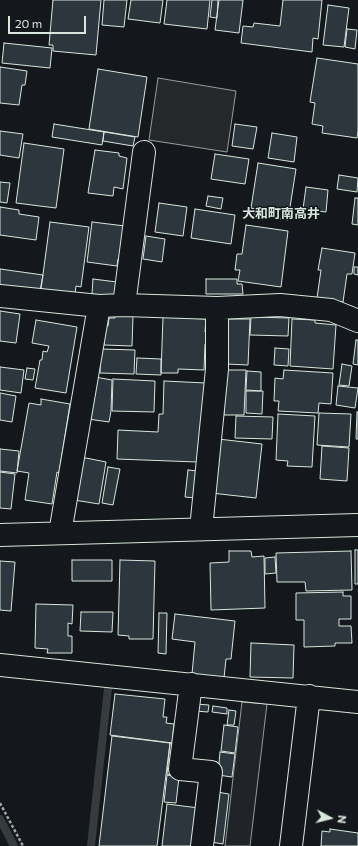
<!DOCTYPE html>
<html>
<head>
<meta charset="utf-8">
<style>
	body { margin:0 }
	#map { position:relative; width:358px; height:846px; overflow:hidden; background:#14181c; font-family:Commissioner,sans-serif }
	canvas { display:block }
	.north { position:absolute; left:310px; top:798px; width:40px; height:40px; -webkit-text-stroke:3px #14181c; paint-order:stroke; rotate:97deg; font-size:11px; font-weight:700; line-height:16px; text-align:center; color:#d8e6dc }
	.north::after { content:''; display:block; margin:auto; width:14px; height:18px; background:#d8e6dc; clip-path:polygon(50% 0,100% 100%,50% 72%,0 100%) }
	.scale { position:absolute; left:8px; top:16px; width:78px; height:18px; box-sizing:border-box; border:2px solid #d8e6dc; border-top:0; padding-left:5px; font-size:12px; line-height:14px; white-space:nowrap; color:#d8e6dc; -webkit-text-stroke:3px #14181c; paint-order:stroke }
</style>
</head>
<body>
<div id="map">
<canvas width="358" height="846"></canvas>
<div class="north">N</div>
<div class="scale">20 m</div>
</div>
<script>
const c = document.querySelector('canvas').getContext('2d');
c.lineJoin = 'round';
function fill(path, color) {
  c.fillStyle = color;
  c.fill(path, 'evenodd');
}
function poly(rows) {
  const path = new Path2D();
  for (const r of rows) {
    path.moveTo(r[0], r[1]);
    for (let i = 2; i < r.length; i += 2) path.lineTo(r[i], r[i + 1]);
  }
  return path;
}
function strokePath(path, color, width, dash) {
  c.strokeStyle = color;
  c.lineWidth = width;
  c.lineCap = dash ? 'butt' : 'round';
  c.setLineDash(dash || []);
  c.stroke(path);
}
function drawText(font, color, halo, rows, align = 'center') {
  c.font = font + ' Commissioner,"Noto Sans JP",sans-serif';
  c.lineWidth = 3;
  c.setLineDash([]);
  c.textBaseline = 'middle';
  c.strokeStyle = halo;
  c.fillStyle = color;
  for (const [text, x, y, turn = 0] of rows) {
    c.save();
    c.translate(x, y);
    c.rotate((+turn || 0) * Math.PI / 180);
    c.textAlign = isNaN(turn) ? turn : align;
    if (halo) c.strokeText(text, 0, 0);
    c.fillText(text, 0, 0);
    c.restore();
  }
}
const green = poly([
	[242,702,267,704,250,846,225,846,242,702]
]);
fill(green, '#202428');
strokePath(green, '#939e99', 1);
const parking = poly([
	[158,78,236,91,227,152,149,140,158,78]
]);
fill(parking, '#24282b');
strokePath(parking, '#939e99', 1);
strokePath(poly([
	[0,819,14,846],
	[91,846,108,688]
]), '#363b3e', 8);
const building = poly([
	[53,0,101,0,96,55,53,51,53,45,49,45,53,0],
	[104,0,127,0,124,27,102,25,104,0],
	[131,0,163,0,160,23,128,19,131,0],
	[167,0,210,0,207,29,164,24,167,0],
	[212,0,218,0,217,18,210,17,212,0],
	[219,0,243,0,239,33,215,30,219,0],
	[283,0,322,0,318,39,313,38,312,52,241,43,243,26,253,27,254,23,280,26,283,0],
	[328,5,349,8,344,47,323,45,328,5],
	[347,29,357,30,355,49,345,47,347,29],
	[4,43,52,48,50,68,2,63,4,43],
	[317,58,358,64,358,131,357,138,322,133,323,126,312,124,315,103,310,102,317,58],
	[0,67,27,71,25,85,22,85,19,105,0,103,0,67],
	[98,69,147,77,138,137,89,129,98,69],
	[54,124,104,132,102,145,52,137,54,124],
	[235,124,257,127,253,149,232,146,235,124],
	[0,131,23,134,19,158,0,155,0,131],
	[104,132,135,137,133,146,103,141,104,132],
	[272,133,297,137,294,162,268,158,272,133],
	[24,143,64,149,56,208,16,203,24,143],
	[95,150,119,153,119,156,127,158,123,189,114,187,113,196,88,193,95,150],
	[215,154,249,159,245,184,211,179,215,154],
	[258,163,296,169,288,220,254,214,255,209,251,208,258,163],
	[339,175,358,178,357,192,337,189,339,175],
	[0,182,10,183,7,203,0,202,0,182],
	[306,187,328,190,326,212,303,209,306,187],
	[208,196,223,198,221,209,206,206,208,196],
	[355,198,358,198,358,225,352,224,355,198],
	[159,203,187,207,183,236,155,232,159,203],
	[0,207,19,210,19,214,39,217,36,240,0,235,0,207],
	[195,209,235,215,231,244,191,238,195,209],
	[50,222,89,227,81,287,76,286,75,294,41,289,50,222],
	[92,222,125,226,120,259,118,259,117,266,87,262,92,222],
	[246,225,288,231,281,287,238,281,240,270,235,270,237,254,242,254,246,225],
	[146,236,165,239,162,262,143,259,146,236],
	[322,248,355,253,352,274,347,274,343,302,317,298,321,270,318,270,322,248],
	[354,267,358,267,358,275,354,274,354,267],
	[0,269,43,275,40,291,0,286,0,269],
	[93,279,117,282,115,297,92,294,93,279],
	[206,279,237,279,237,284,242,284,243,294,206,294,206,279],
	[0,311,20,314,16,343,0,341,0,311],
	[115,315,133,316,132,346,104,345,105,326,108,326,109,318,115,318,115,315],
	[163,317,206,319,205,332,210,332,209,344,205,344,204,370,178,369,178,373,161,373,163,317],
	[251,317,289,318,288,336,250,335,251,317],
	[228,319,250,319,248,365,226,364,228,319],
	[292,319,315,320,315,323,336,325,333,369,290,366,292,319],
	[36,320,77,327,66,393,35,388,40,360,42,360,43,351,47,352,49,346,32,343,36,320],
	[356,340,358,340,358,365,353,364,356,340],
	[275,348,289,349,288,366,274,365,275,348],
	[101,349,135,350,134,374,100,373,101,349],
	[137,358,161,359,161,375,136,374,137,358],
	[342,364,352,366,349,386,339,385,342,364],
	[0,367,24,370,21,393,0,390,0,367],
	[27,368,35,369,33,380,25,379,27,368],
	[223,370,246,370,244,415,224,415,223,370],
	[284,370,333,373,331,404,319,403,318,413,278,411,279,401,274,401,275,378,283,379,284,370],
	[247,371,261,372,261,391,246,390,247,371],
	[95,377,112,380,111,411,109,422,88,419,95,377],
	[113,379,155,381,154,412,112,411,113,379],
	[164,381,206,383,203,447,198,446,197,462,117,459,118,430,158,432,159,414,163,414,164,381],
	[338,386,358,388,355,408,336,405,338,386],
	[246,391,263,391,262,414,246,413,246,391],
	[0,393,16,396,12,422,0,420,0,393],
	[41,399,70,404,59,473,57,472,52,504,25,500,29,473,17,471,29,403,41,405,41,399],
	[357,412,358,412,358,439,356,439,357,412],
	[319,413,351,414,349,447,317,445,319,413],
	[278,414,315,416,312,467,287,466,288,461,276,460,278,414],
	[236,416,273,417,272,439,235,438,236,416],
	[218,439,262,444,256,498,211,493,218,439],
	[322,446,349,448,347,481,320,479,322,446],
	[0,449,19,451,17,473,0,471,0,449],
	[81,457,106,462,99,504,74,500,81,457],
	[108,467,120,469,113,505,102,503,108,467],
	[188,470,198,471,195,498,185,497,188,470],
	[0,472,15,474,11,509,0,508,0,472],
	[355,550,358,550,358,584,355,584,355,550],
	[229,551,251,551,252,557,264,556,265,608,211,610,210,563,229,562,229,551],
	[351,551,352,590,306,591,305,582,277,582,276,553,351,551],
	[275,557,276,573,265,574,265,558,275,557],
	[72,560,112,560,112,581,72,581,72,560],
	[120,560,155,561,153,639,129,639,129,636,118,635,120,560],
	[0,561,15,562,11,611,0,610,0,561],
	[343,592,343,596,351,596,351,619,339,619,339,626,351,626,352,643,335,643,335,646,304,647,304,620,296,620,296,593,343,592],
	[36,604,73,605,72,624,68,623,68,636,72,636,72,653,47,653,48,649,35,648,36,604],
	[81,612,113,612,112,632,80,631,81,612],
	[159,613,167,613,166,654,158,653,159,613],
	[175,614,235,621,231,659,226,659,224,678,192,674,195,642,172,639,175,614],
	[251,643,294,645,293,678,250,677,251,643],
	[115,694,165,699,163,717,167,717,166,723,174,724,172,743,110,735,115,694],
	[196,704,209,705,208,712,195,711,196,704],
	[213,706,227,708,227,714,212,712,213,706],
	[229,710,236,711,234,725,227,725,229,710],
	[224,725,238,727,235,753,221,751,224,725],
	[112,736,170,743,157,846,99,846,112,736],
	[170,743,176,744,172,775,167,774,170,743],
	[220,752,235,754,232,777,218,775,220,752],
	[167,775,179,777,176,803,164,802,167,775],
	[217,792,229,794,223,844,211,842,217,792],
	[167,804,199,808,194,846,162,846,167,804],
	[330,829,358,833,358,846,321,846,322,831,330,832,330,829]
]);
fill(building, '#2c363c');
strokePath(building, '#d8e6dc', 1);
const minor = poly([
	[0,296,99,306,124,305,217,308,280,305,331,310,358,321],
	[124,305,144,152],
	[201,529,217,369,217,308],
	[60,533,99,306],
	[0,535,358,525],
	[0,665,358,702],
	[191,684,180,769,211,772,202,846],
	[291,846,309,696]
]);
strokePath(minor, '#d8e6dc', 24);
strokePath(poly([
	[0,803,23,846]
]), '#9da8a2', 2.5, [3, 2]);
strokePath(minor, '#14181c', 22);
drawText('bold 13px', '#d8e6dc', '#14181c', [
	["大和町南高井",281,214]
]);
</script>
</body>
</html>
